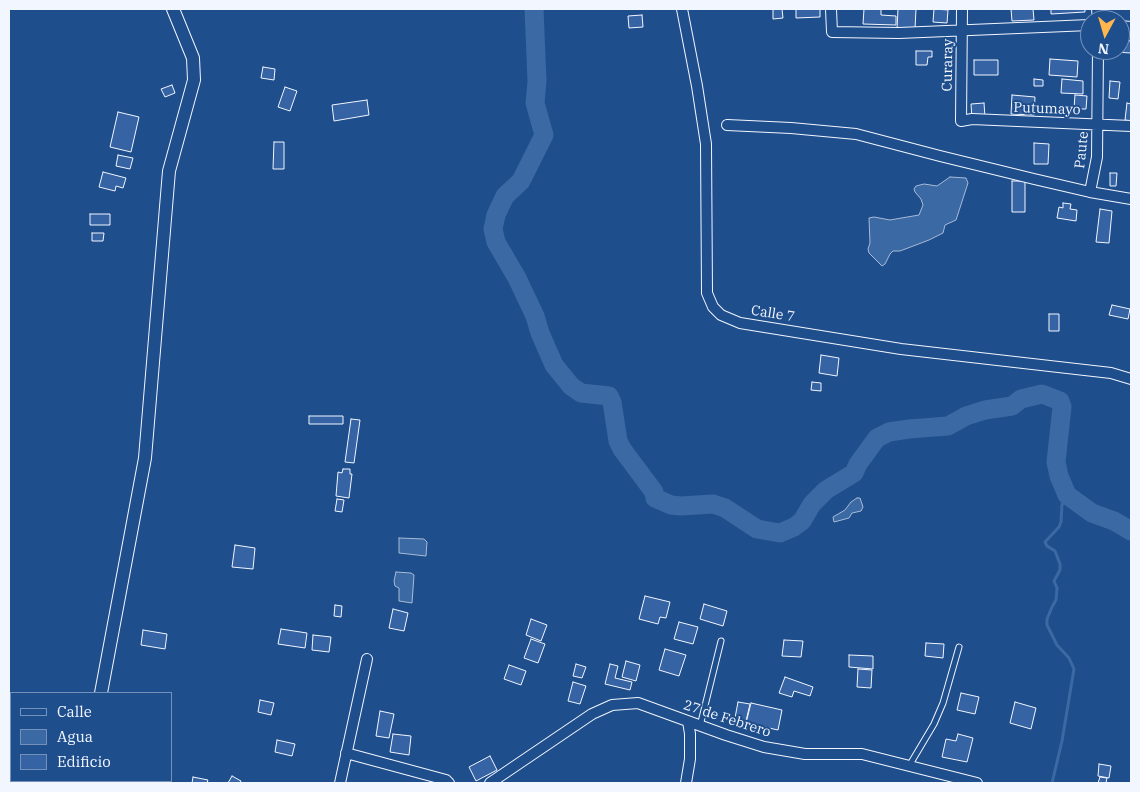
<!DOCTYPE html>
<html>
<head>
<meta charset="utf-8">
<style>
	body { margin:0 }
	#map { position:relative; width:1140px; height:792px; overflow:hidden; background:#1f4e8c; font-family:"IBM Plex Serif",serif }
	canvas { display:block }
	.frame { position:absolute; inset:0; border:10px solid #f2f6ff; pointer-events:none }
	.legend { position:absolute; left:10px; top:692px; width:162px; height:90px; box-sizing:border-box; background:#1f4e8c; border:1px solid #7391ba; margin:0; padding:6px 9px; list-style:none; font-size:15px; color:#f2f6ff }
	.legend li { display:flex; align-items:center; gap:10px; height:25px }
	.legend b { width:25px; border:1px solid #7391ba }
	.north { position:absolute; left:1080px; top:10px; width:50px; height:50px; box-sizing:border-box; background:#1f4e8c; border:1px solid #7391ba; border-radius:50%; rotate:186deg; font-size:14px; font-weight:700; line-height:20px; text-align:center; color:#f2f6ff }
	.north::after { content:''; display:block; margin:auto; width:18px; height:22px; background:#ffb74d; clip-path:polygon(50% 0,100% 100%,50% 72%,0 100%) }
</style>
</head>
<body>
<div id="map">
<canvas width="1140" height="792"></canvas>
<div class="frame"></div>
<ul class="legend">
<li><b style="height:6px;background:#1f4e8c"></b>Calle</li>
<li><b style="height:14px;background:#3b69a3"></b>Agua</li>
<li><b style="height:14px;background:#3563a3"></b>Edificio</li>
</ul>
<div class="north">N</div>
</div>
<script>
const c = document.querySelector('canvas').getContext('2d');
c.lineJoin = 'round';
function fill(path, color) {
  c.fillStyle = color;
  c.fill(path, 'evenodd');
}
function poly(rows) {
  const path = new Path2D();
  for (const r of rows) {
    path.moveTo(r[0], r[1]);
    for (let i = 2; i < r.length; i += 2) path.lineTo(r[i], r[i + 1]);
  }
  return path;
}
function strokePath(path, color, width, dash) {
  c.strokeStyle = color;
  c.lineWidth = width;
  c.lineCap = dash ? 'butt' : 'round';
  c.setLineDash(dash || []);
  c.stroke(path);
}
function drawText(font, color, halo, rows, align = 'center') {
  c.font = font + ' "IBM Plex Serif",serif';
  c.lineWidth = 4;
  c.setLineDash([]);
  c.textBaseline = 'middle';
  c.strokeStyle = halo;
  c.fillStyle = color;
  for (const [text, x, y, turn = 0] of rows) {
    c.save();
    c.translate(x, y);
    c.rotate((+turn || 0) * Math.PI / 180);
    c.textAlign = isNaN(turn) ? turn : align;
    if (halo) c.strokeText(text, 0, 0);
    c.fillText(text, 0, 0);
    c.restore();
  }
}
const water = poly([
	[950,177,966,178,968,183,956,220,945,225,943,233,929,240,900,251,893,251,890,254,885,264,882,266,869,253,868,249,870,243,869,218,874,217,890,220,919,215,923,205,921,199,915,192,914,189,916,186,924,184,937,186,950,177],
	[857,498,860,498,863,507,861,511,852,513,849,518,834,522,833,517,845,510,851,502,857,498],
	[399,538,424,539,427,542,426,556,399,553,399,538],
	[396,572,411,573,414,575,412,603,399,601,399,588,395,586,394,581,396,572]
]);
fill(water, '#3b69a3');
strokePath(water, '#a8bbd7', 1);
strokePath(poly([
	[1052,783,1062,741,1074,669,1069,658,1057,645,1047,625,1047,619,1052,607,1056,600,1057,588,1054,581,1060,570,1060,564,1055,551,1047,546,1045,542,1059,527,1061,522,1062,504,1072,500]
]), '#3b69a3', 3);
strokePath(poly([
	[534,9,537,81,535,103,544,135,521,181,505,196,496,215,493,229,496,242,517,278,535,316,540,333,554,365,571,386,581,393,609,396,612,402,618,441,622,449,654,492,655,498,671,505,681,506,713,504,725,508,757,529,780,533,794,527,802,521,812,504,826,490,854,473,858,464,877,438,889,432,909,429,948,426,966,416,985,410,1012,406,1021,399,1042,394,1060,401,1062,407,1056,462,1059,476,1067,495,1092,513,1114,521,1131,531]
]), '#3b69a3', 19);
const building = poly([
	[773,9,782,9,783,18,773,19,773,9],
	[796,9,820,9,820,17,796,18,796,9],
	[864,9,881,9,881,15,896,16,896,25,863,24,864,9],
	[898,9,916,9,915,29,897,29,898,9],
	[934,9,948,10,947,23,933,22,934,9],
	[1011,9,1033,9,1034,20,1012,21,1011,9],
	[1051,9,1085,9,1085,12,1051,14,1051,9],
	[642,15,643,27,629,28,628,16,642,15],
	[1120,40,1131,41,1131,53,1115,52,1115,50,1120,50,1120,40],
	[916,51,932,51,932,57,928,57,927,65,916,65,916,51],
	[1050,59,1078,61,1077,77,1049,75,1050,59],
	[974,60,998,60,998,75,974,75,974,60],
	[263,67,275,69,274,80,261,78,263,67],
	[1034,79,1043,80,1043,86,1034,86,1034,79],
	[1062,79,1083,81,1083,94,1061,93,1062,79],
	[1110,81,1120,82,1118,99,1109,98,1110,81],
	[172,85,175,93,165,97,161,89,172,85],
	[285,87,297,91,290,111,278,107,285,87],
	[1012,95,1035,97,1034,115,1011,114,1012,95],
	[1075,95,1087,96,1086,109,1074,109,1075,95],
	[367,100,369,115,334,121,332,105,367,100],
	[984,103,985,117,972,119,971,104,984,103],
	[1127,103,1131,104,1131,121,1125,120,1127,103],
	[118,112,139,117,131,152,110,147,118,112],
	[274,142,284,142,284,169,273,169,274,142],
	[1034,143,1049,144,1048,164,1034,164,1034,143],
	[118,155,133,158,130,169,116,166,118,155],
	[103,172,126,178,123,188,116,186,115,191,99,187,103,172],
	[1110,173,1117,173,1116,186,1110,186,1110,173],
	[1012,181,1025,181,1025,212,1012,212,1012,181],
	[1063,203,1071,204,1070,209,1077,210,1076,221,1057,218,1059,207,1063,208,1063,203],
	[1100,209,1112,211,1109,243,1096,242,1100,209],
	[90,214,110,214,110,225,90,225,90,214],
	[92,233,104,233,103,241,92,241,92,233],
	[1112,305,1130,309,1128,319,1109,315,1112,305],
	[1049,314,1059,314,1059,331,1049,331,1049,314],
	[821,355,839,358,837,376,819,373,821,355],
	[812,382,821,383,821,391,811,390,812,382],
	[309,416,343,416,343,424,309,424,309,416],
	[351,419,360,420,354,463,345,462,351,419],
	[343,469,350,469,350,474,352,474,349,498,336,496,338,472,342,473,343,469],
	[337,499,344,500,342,512,335,511,337,499],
	[235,545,255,548,253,569,232,567,235,545],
	[645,596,670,602,666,618,660,617,658,624,639,619,645,596],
	[704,604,727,611,723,626,700,619,704,604],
	[335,605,342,606,341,617,334,616,335,605],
	[393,609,408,613,404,631,389,628,393,609],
	[531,619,547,625,541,641,526,635,531,619],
	[679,622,698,627,693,644,674,639,679,622],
	[281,629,307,633,305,648,278,644,281,629],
	[143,630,167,634,165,649,141,645,143,630],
	[313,635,331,637,329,652,312,650,313,635],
	[531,639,545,644,538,663,524,658,531,639],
	[784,640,803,641,801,657,782,656,784,640],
	[926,643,944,644,943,658,925,656,926,643],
	[665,649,686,655,679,676,659,670,665,649],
	[849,655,873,656,873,669,849,667,849,655],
	[626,661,640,665,636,681,622,677,626,661],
	[576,664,586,667,582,678,573,676,576,664],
	[610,664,618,666,615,678,632,682,630,690,605,684,610,664],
	[509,665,526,671,521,685,504,679,509,665],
	[858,669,872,670,871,688,857,687,858,669],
	[785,677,813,687,810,696,794,691,792,697,779,693,785,677],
	[573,682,586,686,580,704,568,701,573,682],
	[961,693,979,697,975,714,957,710,961,693],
	[260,700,274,703,271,715,258,712,260,700],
	[738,702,750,704,746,721,735,718,738,702],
	[1015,702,1036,708,1031,729,1010,723,1015,702],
	[751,703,782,710,778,730,746,723,751,703],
	[380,711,394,714,389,738,376,736,380,711],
	[393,734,411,736,409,755,390,752,393,734],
	[958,734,973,738,967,762,942,757,946,739,956,741,958,734],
	[277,740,295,744,292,756,275,752,277,740],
	[490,756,497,770,476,781,469,767,490,756],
	[1099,764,1111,766,1109,778,1098,776,1099,764],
	[232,776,241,781,240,783,228,783,232,776],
	[193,777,208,780,207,783,192,783,193,777],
	[1100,777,1107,778,1106,783,1098,783,1100,777],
	[101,781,117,781,126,783,100,783,101,781]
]);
fill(building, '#3563a3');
strokePath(building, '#f2f6ff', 1);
const service = poly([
	[700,726,721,641],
	[909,766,934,724,943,703,959,647]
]);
const minor = poly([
	[682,9,697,86,706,144,707,293,713,307,721,315,740,323,901,349,1111,373,1131,379],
	[831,9,832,32,899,33,1090,25],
	[962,9,961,121,972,119,1131,126],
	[1097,9,1098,20],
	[1120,26,1131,27],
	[727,125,791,128,856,134,940,156,1034,179,1090,192,1131,199],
	[1090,192,1097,157,1098,50],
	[346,753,446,780,449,783],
	[340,783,367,659],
	[490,783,592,714,612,705,638,703,726,735,764,747,805,754,862,754,977,783],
	[686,783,690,759,690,734,688,721]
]);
const tertiary = poly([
	[101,693,145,458,169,171,194,80,193,58,173,9],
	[79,783,80,781]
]);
strokePath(service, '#f2f6ff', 7);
strokePath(minor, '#f2f6ff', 12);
strokePath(tertiary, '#f2f6ff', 14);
strokePath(service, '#1f4e8c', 5);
strokePath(minor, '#1f4e8c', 10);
strokePath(tertiary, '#1f4e8c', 12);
drawText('14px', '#f2f6ff', '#1f4e8c', [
	["Curaray",948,65,-89],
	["Putumayo",1047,109,2],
	["Paute",1082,150,-84],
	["Calle 7",773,314,9],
	["27 de Febrero",727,719,18]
]);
</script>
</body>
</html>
